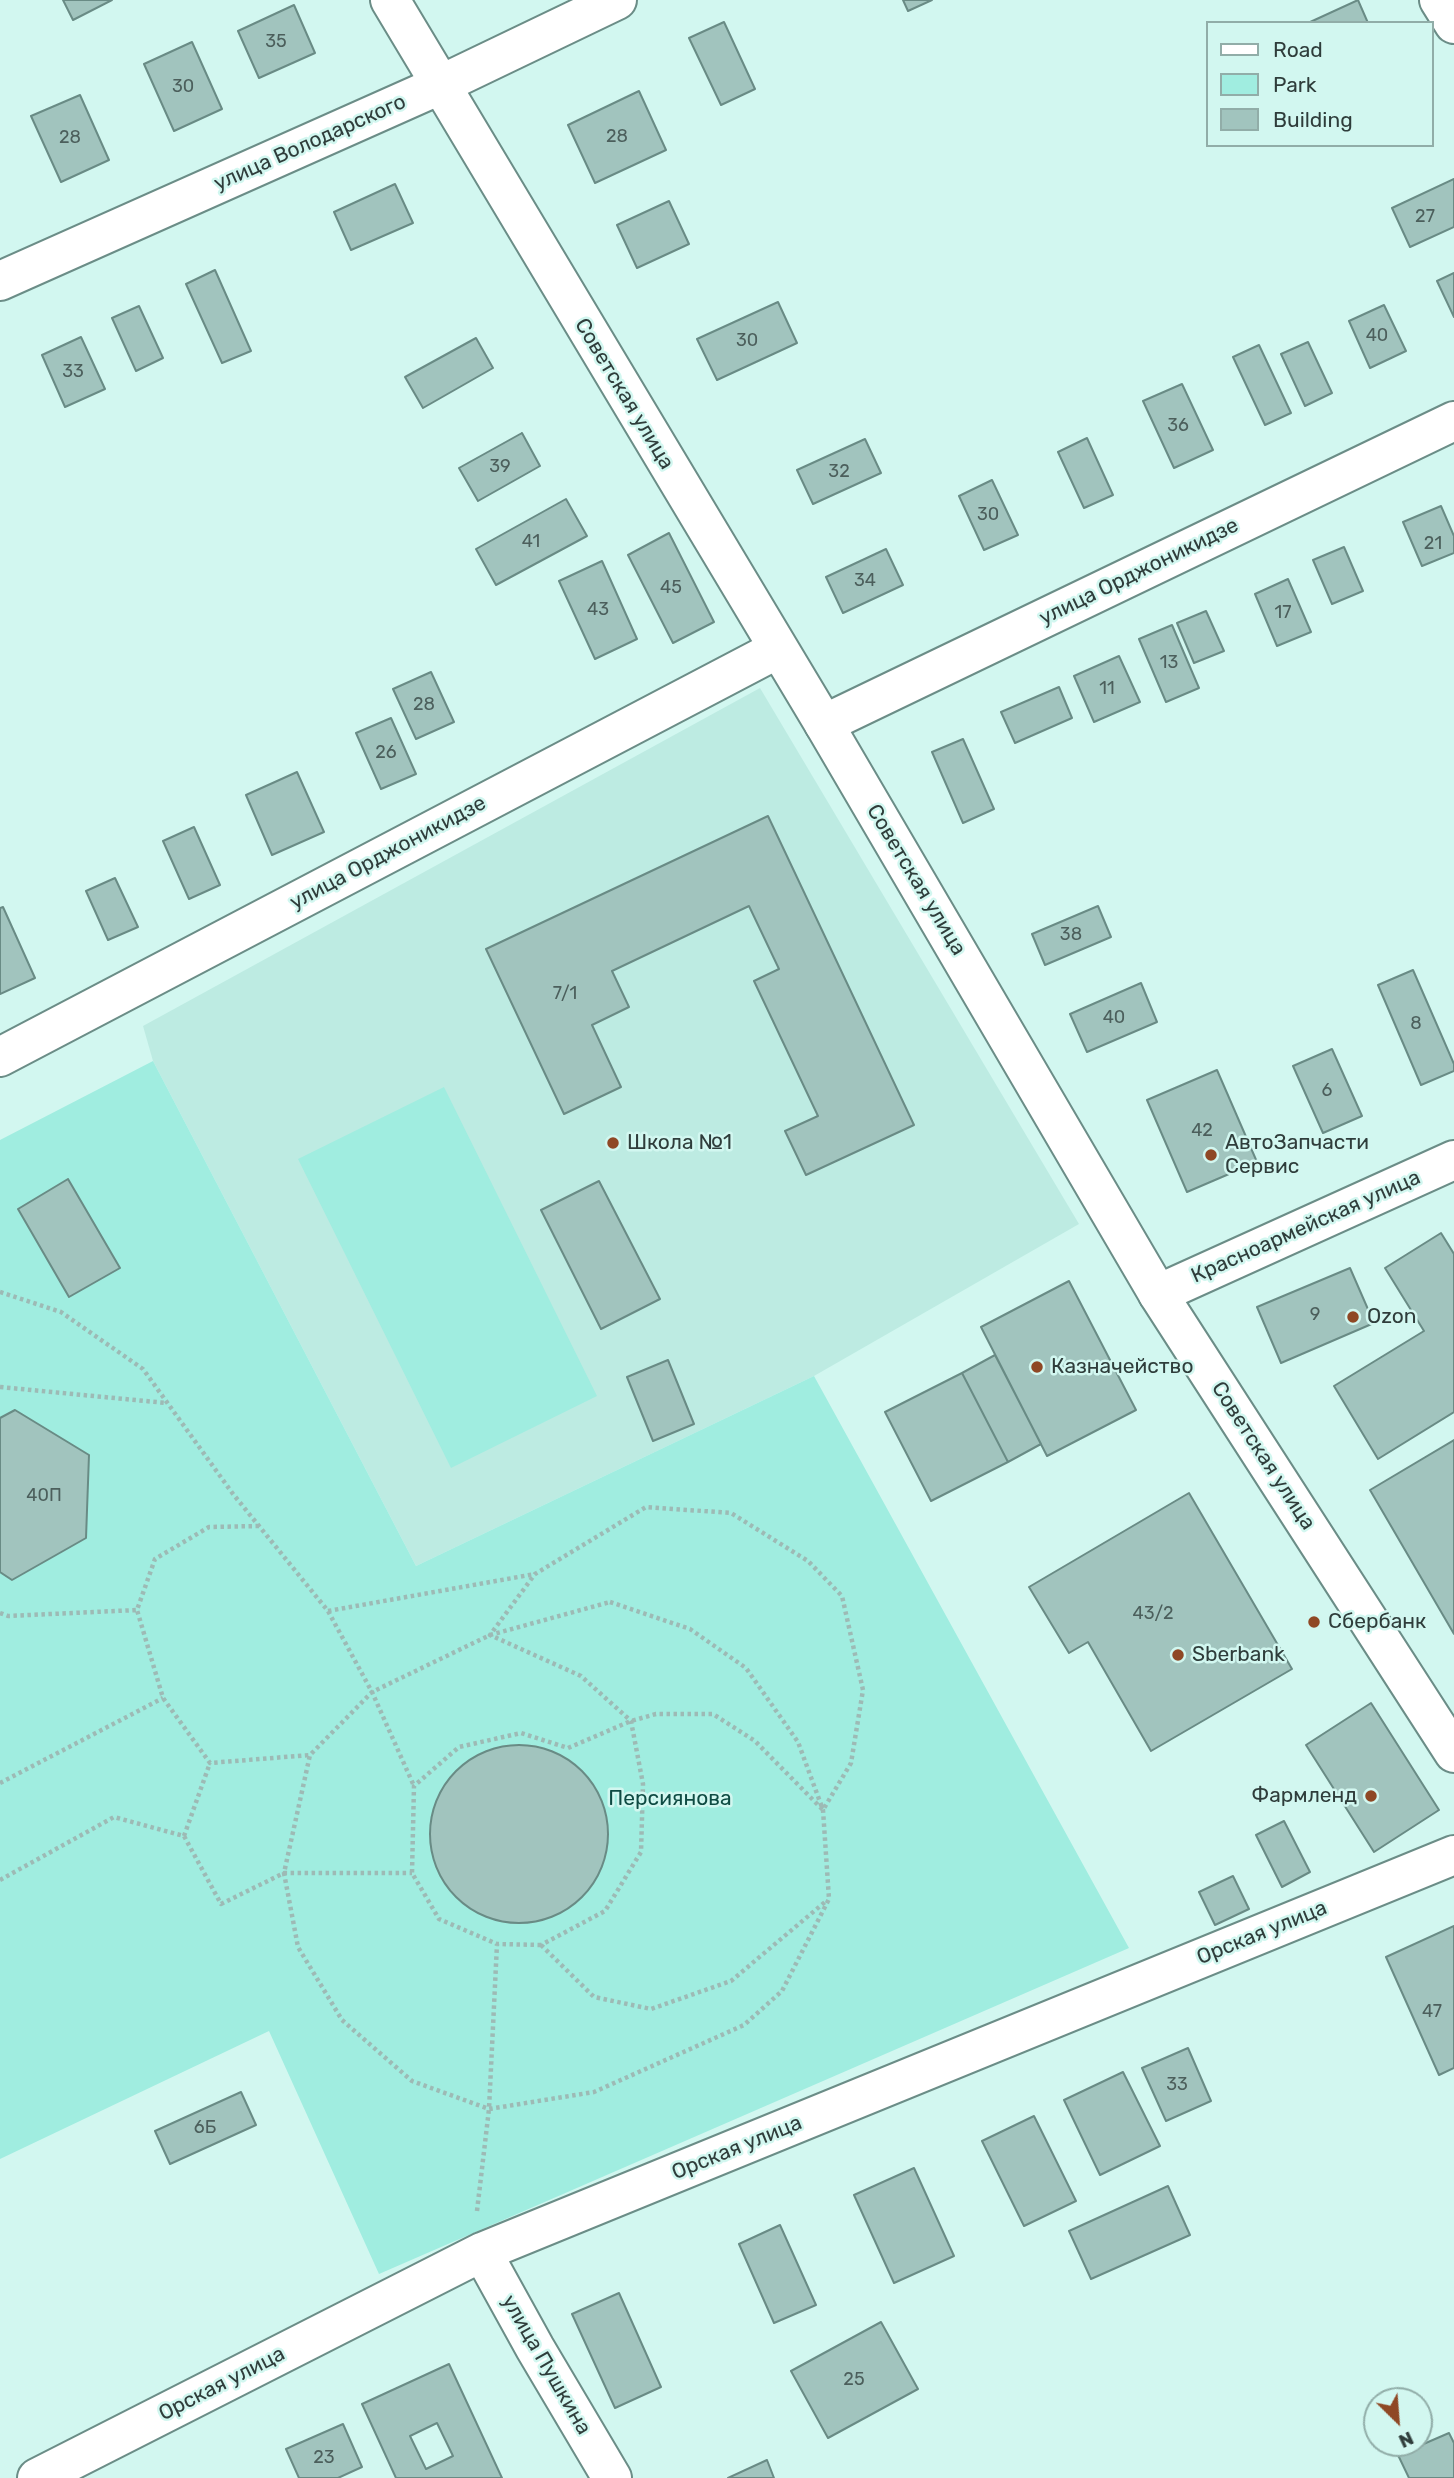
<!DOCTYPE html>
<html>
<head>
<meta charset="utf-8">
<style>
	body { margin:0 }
	#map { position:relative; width:1454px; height:2478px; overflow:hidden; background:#d2f7f0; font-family:Rubik,sans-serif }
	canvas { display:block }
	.legend { position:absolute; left:1206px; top:21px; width:228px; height:126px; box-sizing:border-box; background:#d2f7f0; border:2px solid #91ada8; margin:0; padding:9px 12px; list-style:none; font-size:21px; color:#2f3d3b }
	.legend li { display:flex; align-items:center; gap:14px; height:35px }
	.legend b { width:35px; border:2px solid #91ada8 }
	.north { position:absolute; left:1363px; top:2387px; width:70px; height:70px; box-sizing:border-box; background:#d2f7f0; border:2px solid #91ada8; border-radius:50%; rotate:155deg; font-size:19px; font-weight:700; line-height:28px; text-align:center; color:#2f3d3b }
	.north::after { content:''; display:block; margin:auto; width:24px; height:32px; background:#8f4825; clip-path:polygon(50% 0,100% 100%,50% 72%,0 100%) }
</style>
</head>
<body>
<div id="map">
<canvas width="1454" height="2478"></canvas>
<ul class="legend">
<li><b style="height:9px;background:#fff"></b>Road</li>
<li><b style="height:19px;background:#a0ede0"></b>Park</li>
<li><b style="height:19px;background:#a1c4be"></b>Building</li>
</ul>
<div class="north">N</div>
</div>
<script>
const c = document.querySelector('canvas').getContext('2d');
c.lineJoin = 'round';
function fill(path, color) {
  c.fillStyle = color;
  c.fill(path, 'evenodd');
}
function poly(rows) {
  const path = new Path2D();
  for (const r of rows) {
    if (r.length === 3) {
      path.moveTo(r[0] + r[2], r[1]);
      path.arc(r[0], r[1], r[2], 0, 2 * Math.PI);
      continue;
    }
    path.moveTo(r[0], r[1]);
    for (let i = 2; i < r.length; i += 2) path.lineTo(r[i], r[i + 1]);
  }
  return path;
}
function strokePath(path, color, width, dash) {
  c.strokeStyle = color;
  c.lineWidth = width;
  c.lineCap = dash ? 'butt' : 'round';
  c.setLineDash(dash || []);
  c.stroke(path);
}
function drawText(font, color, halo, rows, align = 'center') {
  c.font = font + ' Rubik,sans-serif';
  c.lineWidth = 5;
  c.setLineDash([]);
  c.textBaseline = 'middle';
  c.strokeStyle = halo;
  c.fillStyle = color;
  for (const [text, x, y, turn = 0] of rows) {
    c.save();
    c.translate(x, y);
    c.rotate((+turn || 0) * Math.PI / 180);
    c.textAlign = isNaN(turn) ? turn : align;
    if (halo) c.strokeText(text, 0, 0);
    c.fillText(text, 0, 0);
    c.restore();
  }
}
fill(poly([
	[760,688,1079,1224,814,1376,416,1566,153,1061,143,1026]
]), '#bdebe2');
fill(poly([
	[153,1061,416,1566,814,1376,1129,1948,379,2274,269,2031,0,2159,0,1140],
	[444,1087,597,1396,451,1468,298,1159]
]), '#a0ede0');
const building = poly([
	[63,0,112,0,73,20,63,0],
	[903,0,932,0,908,11,903,0],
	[1358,0,1368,23,1308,23,1358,0],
	[294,5,315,53,259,78,238,31,294,5],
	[724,22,755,89,721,105,689,38,724,22],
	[192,42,222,109,174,131,144,64,192,42],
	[639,91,666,150,595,183,568,125,639,91],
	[80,95,109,160,61,182,31,116,80,95],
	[1454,179,1454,227,1410,247,1392,208,1454,179],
	[395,184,413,223,351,250,334,212,395,184],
	[669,201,689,244,637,268,617,225,669,201],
	[215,270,251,351,222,363,186,284,215,270],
	[1454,273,1454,317,1437,281,1454,273],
	[778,302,797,343,717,380,697,339,778,302],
	[1384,305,1406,351,1370,368,1349,321,1384,305],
	[139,306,163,358,136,371,112,318,139,306],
	[81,337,105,389,65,407,42,355,81,337],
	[476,338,493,368,423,408,405,377,476,338],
	[1308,342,1332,393,1305,406,1281,354,1308,342],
	[1259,345,1291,413,1265,425,1233,357,1259,345],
	[1182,384,1213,450,1174,468,1143,401,1182,384],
	[522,433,540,466,478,501,459,468,522,433],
	[1087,438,1113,495,1084,508,1058,452,1087,438],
	[865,439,881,473,813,504,797,470,865,439],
	[992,480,1018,535,984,550,959,496,992,480],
	[566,499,587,536,496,585,476,549,566,499],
	[1441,506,1454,536,1454,553,1422,566,1403,522,1441,506],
	[669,533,714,622,673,643,628,555,669,533],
	[1344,547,1363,591,1332,604,1313,560,1344,547],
	[886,549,903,585,843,613,826,577,886,549],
	[602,561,637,639,595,659,559,581,602,561],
	[1288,579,1311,632,1277,646,1255,594,1288,579],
	[1206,611,1224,651,1194,663,1177,623,1206,611],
	[1172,625,1199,688,1166,702,1139,639,1172,625],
	[1119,656,1140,702,1094,722,1074,676,1119,656],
	[431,672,454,722,416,739,393,689,431,672],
	[1059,687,1072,718,1015,743,1001,712,1059,687],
	[391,718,416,774,381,789,356,733,391,718],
	[963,739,994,809,963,823,932,752,963,739],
	[297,772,324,832,272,855,246,795,297,772],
	[768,816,914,1125,806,1175,785,1131,818,1116,754,981,779,969,749,906,612,971,629,1007,592,1025,621,1087,564,1114,486,949,768,816],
	[194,827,220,885,189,899,163,841,194,827],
	[115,878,138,927,108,940,86,891,115,878],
	[1098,906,1111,937,1045,965,1032,934,1098,906],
	[3,907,35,978,0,994,0,908,3,907],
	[1413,970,1454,1064,1454,1071,1421,1085,1378,985,1413,970],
	[1141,983,1157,1022,1087,1052,1070,1014,1141,983],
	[1332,1049,1362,1116,1323,1133,1293,1066,1332,1049],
	[1217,1070,1257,1162,1187,1192,1147,1100,1217,1070],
	[68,1179,120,1268,69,1297,18,1209,68,1179],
	[599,1181,660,1299,601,1329,541,1210,599,1181],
	[1441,1233,1454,1254,1454,1412,1378,1459,1334,1386,1424,1331,1385,1268,1441,1233],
	[1350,1268,1374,1323,1281,1363,1257,1307,1350,1268],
	[1069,1281,1136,1410,1047,1456,981,1327,1069,1281],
	[995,1355,1041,1444,1008,1462,962,1373,995,1355],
	[668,1360,694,1424,653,1441,627,1377,668,1360],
	[962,1373,1008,1462,931,1501,885,1412,962,1373],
	[15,1410,89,1455,86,1538,12,1580,0,1572,0,1418,15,1410],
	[1454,1440,1454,1634,1370,1490,1454,1440],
	[1189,1493,1292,1669,1151,1751,1088,1642,1069,1653,1029,1587,1189,1493],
	[1371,1703,1439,1810,1374,1852,1306,1745,1371,1703],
	[519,1834,89],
	[1284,1821,1310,1872,1282,1887,1256,1835,1284,1821],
	[1233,1876,1249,1909,1215,1925,1199,1892,1233,1876],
	[1454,1926,1454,2068,1439,2075,1386,1957,1454,1926],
	[1188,2048,1211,2101,1166,2121,1142,2068,1188,2048],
	[1123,2072,1160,2146,1100,2175,1064,2100,1123,2072],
	[241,2092,256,2125,170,2164,155,2131,241,2092],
	[1034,2116,1076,2201,1024,2226,982,2141,1034,2116],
	[914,2168,954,2256,894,2283,854,2195,914,2168],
	[1168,2186,1190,2235,1091,2279,1069,2231,1168,2186],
	[780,2225,816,2305,774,2323,739,2244,780,2225],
	[619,2293,661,2387,615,2408,572,2314,619,2293],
	[881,2322,918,2389,828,2438,791,2371,881,2322],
	[449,2364,502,2478,396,2478,362,2404,449,2364],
	[437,2423,453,2456,426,2469,410,2436,437,2423],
	[343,2424,362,2467,338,2478,299,2478,286,2449,343,2424],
	[1449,2433,1454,2443,1454,2478,1409,2478,1398,2455,1449,2433],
	[767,2460,774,2478,728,2478,767,2460]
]);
fill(building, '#a1c4be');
strokePath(building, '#698b85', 2);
const street = poly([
	[1439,0,1454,24],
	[0,281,440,85,617,0],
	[824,724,1454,421],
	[0,1057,776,650],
	[1158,1294,1454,1160],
	[482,2252,535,2348,612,2478],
	[37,2478,482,2252,1454,1855]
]);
const secondary = poly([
	[390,0,824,724,1158,1294,1454,1753]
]);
strokePath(street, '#6b8d87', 42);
strokePath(secondary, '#6b8d87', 42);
strokePath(poly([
	[0,1292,61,1312,143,1369,233,1494,328,1611,372,1692,414,1786],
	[0,1387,166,1403],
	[259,1526,209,1527,155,1559,137,1610,163,1698,210,1763,310,1755],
	[610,1602,690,1629,746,1668,798,1742,823,1810,829,1899,782,1991,744,2025,594,2092,489,2109,412,2081,342,2020,298,1947,284,1873,310,1755,372,1692,490,1635,610,1602],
	[328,1611,535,1574],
	[0,1613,8,1616,137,1610],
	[0,1783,163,1698],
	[184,1836,210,1763],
	[0,1880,114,1817,184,1836,221,1904,284,1873,412,1873],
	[541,1945,497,1944,439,1919,412,1873,414,1786,459,1747,521,1733,568,1748,631,1721,656,1714,713,1714,755,1741,823,1810,851,1763,863,1690,842,1596,808,1561,731,1513,646,1507,535,1574,490,1635,581,1676,631,1721,643,1784,641,1852,605,1911,541,1945],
	[541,1945,594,1997,651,2009,731,1981,825,1902],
	[477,2211,489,2109,497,1944]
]), '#9dbab5', 4.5, [3.5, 3.5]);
strokePath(street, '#fff', 38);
strokePath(secondary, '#fff', 38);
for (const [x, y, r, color] of [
	[613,1143,7,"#8f4825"],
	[1211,1155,7,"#8f4825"],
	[1353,1317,7,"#8f4825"],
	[1037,1367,7,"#8f4825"],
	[1314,1622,7,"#8f4825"],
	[1178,1655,7,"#8f4825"],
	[1371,1796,7,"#8f4825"]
]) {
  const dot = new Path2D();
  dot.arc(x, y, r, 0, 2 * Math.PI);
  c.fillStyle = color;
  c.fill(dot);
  strokePath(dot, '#d2f7f0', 2.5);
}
drawText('18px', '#4c5f5c', null, [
	["35",276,42],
	["30",183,87],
	["28",617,137],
	["28",70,138],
	["27",1425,217],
	["40",1377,336],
	["30",747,341],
	["33",73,372],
	["36",1178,426],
	["39",500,467],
	["32",839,472],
	["30",988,515],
	["41",531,542],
	["21",1433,544],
	["34",865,581],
	["45",671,588],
	["43",598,610],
	["17",1283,613],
	["13",1169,663],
	["11",1107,689],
	["28",424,705],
	["26",386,753],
	["38",1071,935],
	["7/1",565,994],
	["40",1114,1018],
	["8",1416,1024],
	["6",1327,1091],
	["42",1202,1131],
	["9",1315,1315],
	["40П",44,1496],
	["43/2",1153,1614],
	["47",1432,2012],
	["33",1177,2085],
	["6Б",205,2128],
	["25",854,2380],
	["23",324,2458]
]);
drawText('21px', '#2f3d3b', '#d2f7f0', [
	["улица Володарского",310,143,-24],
	["Советская улица",624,394,59],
	["улица Орджоникидзе",1139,572,-26],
	["улица Орджоникидзе",388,853,-28],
	["Советская улица",916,880,59],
	["Красноармейская улица",1306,1227,-24],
	["Советская улица",1263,1456,57],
	["Орская улица",1262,1933,-22],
	["Орская улица",737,2148,-22],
	["улица Пушкина",546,2365,60],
	["Орская улица",222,2384,-27]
]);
drawText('21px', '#2f3d3b', '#d2f7f0', [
	["Школа №1",627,1143],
	["АвтоЗапчасти",1225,1143],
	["Сервис",1225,1167],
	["Ozon",1367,1317],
	["Казначейство",1051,1367],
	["Сбербанк",1328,1622],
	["Sberbank",1192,1655],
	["Фармленд",1357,1796,"right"]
], 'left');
drawText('21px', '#0e4b43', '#d2f7f0', [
	["Персиянова",670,1799]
]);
</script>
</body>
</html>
